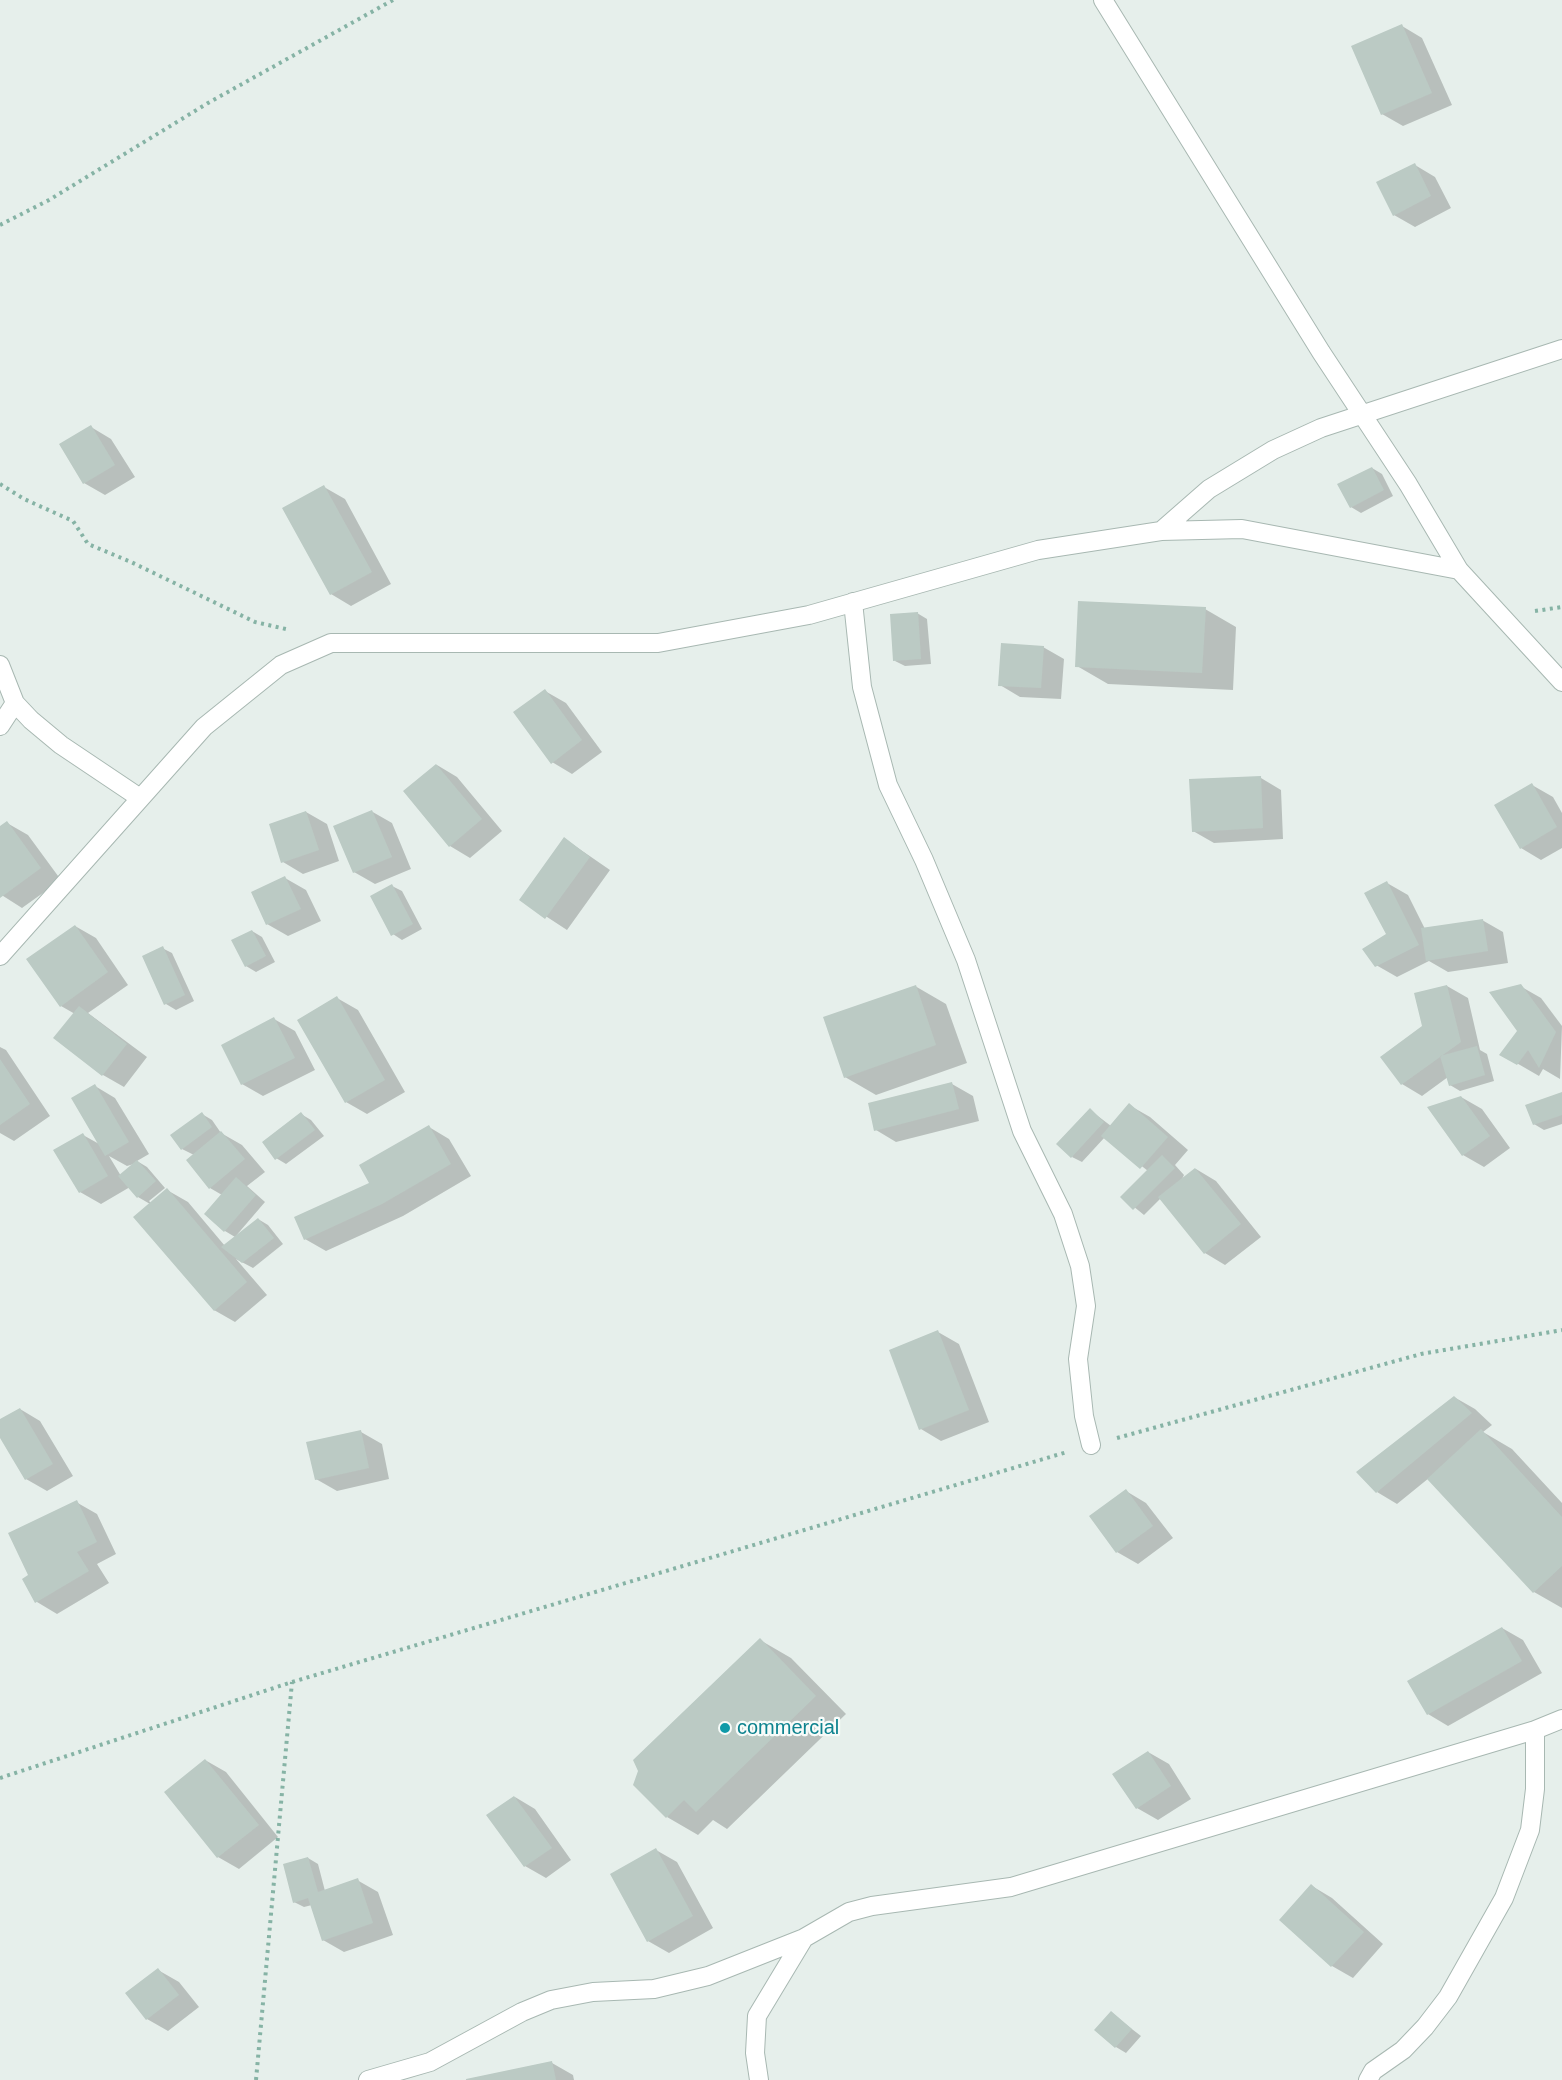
<!DOCTYPE html>
<html>
<head>
<meta charset="utf-8">
<style>
	body { margin:0 }
	canvas { display:block; background:#e6efeb }
</style>
</head>
<body>
<canvas width="1562" height="2080"></canvas>
<script>
const c = document.querySelector('canvas').getContext('2d');
c.lineJoin = 'round';
function fill(path, color) {
  c.fillStyle = color;
  c.fill(path, 'evenodd');
}
function poly(rows) {
  const path = new Path2D();
  for (const r of rows) {
    path.moveTo(r[0], r[1]);
    for (let i = 2; i < r.length; i += 2) path.lineTo(r[i], r[i + 1]);
  }
  return path;
}
function strokePath(path, color, width, dash) {
  c.strokeStyle = color;
  c.lineWidth = width;
  c.lineCap = dash ? 'butt' : 'round';
  c.setLineDash(dash || []);
  c.stroke(path);
}
function drawText(font, color, halo, rows, align = 'center') {
  c.font = font + ' Arial,sans-serif';
  c.lineWidth = 4.5;
  c.setLineDash([]);
  c.textBaseline = 'middle';
  c.strokeStyle = halo;
  c.fillStyle = color;
  for (const [text, x, y, turn = 0] of rows) {
    c.save();
    c.translate(x, y);
    c.rotate((+turn || 0) * Math.PI / 180);
    c.textAlign = isNaN(turn) ? turn : align;
    if (halo) c.strokeText(text, 0, 0);
    c.fillText(text, 0, 0);
    c.restore();
  }
}
fill(poly([
	[1402,26,1422,38,1452,105,1403,126,1382,114],
	[1415,165,1435,177,1451,208,1415,227,1394,215],
	[91,427,111,439,135,477,105,495,84,483,61,445],
	[1372,468,1382,474,1393,496,1361,513,1351,507],
	[324,487,345,499,391,584,351,606,331,594],
	[1205,609,1236,627,1233,690,1108,684,1077,666],
	[917,613,927,619,931,664,905,666,895,661],
	[1043,647,1064,659,1061,699,1020,697,1000,685],
	[545,691,566,703,602,752,572,774,552,762],
	[437,765,457,777,502,831,470,858,450,846],
	[1261,778,1281,790,1283,839,1214,843,1193,831],
	[1532,785,1553,797,1562,813,1562,848,1541,860,1521,848],
	[371,811,392,823,411,869,375,884,354,872],
	[306,812,327,824,339,861,303,874,283,862],
	[7,823,28,835,61,880,22,908,0,894,0,828],
	[565,839,610,870,567,930,521,900],
	[285,878,306,890,321,921,288,936,267,924],
	[1387,883,1408,895,1425,929,1482,920,1503,932,1508,963,1448,972,1429,961,1397,977,1376,965,1388,935],
	[392,886,402,891,422,929,402,940,393,934],
	[75,926,96,938,128,985,88,1013,147,1057,124,1087,103,1075,55,1038,75,1014,61,1006],
	[252,931,262,937,275,962,256,972,246,966],
	[162,948,172,953,194,1001,176,1010,166,1004],
	[915,986,946,1004,967,1063,876,1095,845,1077],
	[1447,986,1468,998,1480,1050,1487,1054,1494,1081,1460,1091,1450,1085,1448,1077,1422,1096,1402,1084,1424,1027],
	[1520,986,1541,998,1562,1026,1560,1079,1543,1069,1539,1076,1501,1054,1518,1031],
	[337,998,358,1010,405,1092,367,1114,346,1102],
	[274,1019,295,1031,315,1070,263,1096,242,1084],
	[0,1047,6,1050,50,1116,14,1141,0,1133],
	[952,1084,973,1096,979,1121,896,1142,876,1130],
	[95,1086,115,1098,149,1154,137,1161,147,1167,165,1188,149,1201,151,1203,167,1190,188,1202,225,1246,258,1219,268,1225,283,1244,253,1268,236,1259,267,1295,235,1322,214,1310,150,1204,138,1197,130,1187,101,1204,80,1192,83,1135,101,1145],
	[109,1156,127,1166,134,1164,121,1176],
	[1562,1093,1562,1124,1544,1130,1534,1124],
	[1461,1097,1482,1109,1510,1148,1484,1167,1463,1155],
	[1129,1105,1150,1117,1188,1150,1175,1165,1184,1175,1181,1181,1196,1169,1216,1181,1261,1237,1225,1265,1205,1253,1161,1198,1144,1215,1122,1197,1148,1171,1105,1137,1082,1162,1072,1157,1090,1110,1111,1126],
	[202,1114,212,1120,221,1133,242,1145,265,1172,247,1186,265,1202,235,1237,225,1231,222,1195,210,1188,194,1155,182,1149],
	[301,1114,311,1120,324,1136,286,1164,276,1158],
	[429,1127,449,1139,471,1176,403,1216,326,1251,305,1239,371,1184],
	[938,1332,959,1344,989,1422,941,1441,921,1429],
	[1454,1397,1475,1409,1492,1425,1483,1432,1512,1449,1562,1503,1562,1608,1534,1592,1429,1478,1397,1504,1377,1492],
	[20,1409,40,1421,73,1476,47,1491,26,1479,0,1435,0,1421],
	[361,1432,382,1444,389,1479,337,1491,316,1479],
	[1126,1491,1146,1503,1173,1538,1138,1564,1117,1552],
	[76,1502,97,1514,116,1554,97,1564,109,1583,57,1614,37,1602,30,1576],
	[1502,1628,1523,1640,1542,1673,1448,1726,1428,1714],
	[760,1640,791,1658,846,1714,727,1829,713,1820,698,1835,667,1817],
	[1148,1752,1169,1764,1191,1799,1158,1820,1137,1808],
	[205,1760,226,1772,278,1837,239,1869,218,1857],
	[515,1797,535,1809,571,1860,546,1878,525,1866],
	[656,1850,677,1862,713,1928,669,1953,648,1941],
	[308,1858,318,1864,325,1891,357,1880,378,1892,393,1935,344,1952,323,1940,312,1905,304,1907,294,1902],
	[1312,1886,1332,1898,1383,1944,1353,1978,1332,1966,1281,1919],
	[158,1970,179,1982,199,2007,168,2031,147,2019,128,1994],
	[1111,2013,1141,2036,1126,2053,1116,2047],
	[552,2063,573,2075,574,2080,469,2080]
]), '#0003');
fill(poly([
	[1402,24,1432,93,1381,115,1351,46],
	[1415,163,1431,196,1393,216,1376,182],
	[91,425,115,465,83,484,59,444],
	[1372,467,1384,490,1350,508,1337,484],
	[324,485,372,572,330,595,282,508],
	[1078,601,1206,607,1202,673,1075,667],
	[918,612,921,659,893,661,890,614],
	[1001,643,1044,646,1041,688,998,686],
	[545,689,582,740,551,764,513,712],
	[436,764,482,819,449,847,403,791],
	[1261,776,1263,828,1192,832,1189,779],
	[1532,783,1557,827,1520,849,1494,805],
	[372,810,392,857,353,873,333,826],
	[306,811,319,850,281,863,269,824],
	[7,821,41,868,0,898,0,826],
	[564,837,590,857,545,919,519,900],
	[285,876,301,909,266,925,251,892],
	[1387,881,1419,945,1375,967,1362,949,1386,934,1364,893],
	[392,884,413,924,391,936,370,896],
	[1483,919,1488,951,1426,961,1421,928],
	[75,925,108,972,60,1007,26,959],
	[252,930,266,956,245,967,231,940],
	[163,946,185,995,164,1005,142,956],
	[1521,984,1556,1032,1539,1068,1528,1050,1517,1065,1499,1055,1517,1031,1489,992],
	[916,985,936,1045,844,1078,823,1017],
	[1447,985,1461,1042,1401,1085,1380,1057,1422,1026,1414,993],
	[337,996,385,1080,345,1103,297,1020],
	[79,1006,127,1044,102,1076,53,1038],
	[274,1017,295,1058,241,1085,221,1045],
	[1477,1046,1485,1075,1449,1086,1440,1056],
	[0,1059,30,1104,0,1125],
	[952,1082,959,1109,874,1131,868,1103],
	[95,1084,129,1142,105,1156,71,1098],
	[1562,1092,1562,1115,1533,1125,1525,1105],
	[1461,1096,1490,1136,1462,1156,1427,1107],
	[1129,1103,1168,1137,1140,1169,1101,1136],
	[1090,1108,1104,1122,1071,1158,1056,1144],
	[202,1112,212,1127,181,1150,170,1135],
	[301,1112,315,1130,275,1160,262,1142],
	[429,1125,451,1164,382,1204,304,1240,294,1217,369,1183,359,1165],
	[221,1131,245,1159,209,1189,186,1160],
	[83,1133,108,1176,79,1193,53,1150],
	[1162,1155,1175,1168,1133,1210,1120,1197],
	[137,1160,156,1181,137,1198,118,1176],
	[1195,1168,1241,1224,1204,1254,1158,1197],
	[236,1177,256,1195,224,1232,204,1214],
	[167,1188,247,1282,214,1311,133,1217],
	[258,1218,274,1238,242,1263,221,1247],
	[938,1330,969,1410,919,1430,889,1350],
	[1454,1396,1472,1413,1376,1493,1356,1472],
	[20,1408,53,1464,25,1480,0,1438,0,1419],
	[1481,1429,1562,1517,1562,1566,1533,1593,1427,1479],
	[361,1430,369,1468,315,1480,306,1442],
	[1126,1489,1153,1526,1116,1553,1089,1516],
	[77,1500,97,1542,77,1552,89,1571,35,1603,22,1579,28,1575,8,1533],
	[1502,1627,1522,1661,1427,1715,1407,1681],
	[760,1638,816,1696,696,1812,684,1800,666,1818,633,1785,638,1771,633,1760],
	[1148,1751,1171,1786,1136,1809,1112,1774],
	[205,1759,259,1825,217,1858,164,1792],
	[514,1796,552,1848,524,1867,486,1815],
	[656,1848,693,1916,647,1942,610,1874],
	[308,1857,318,1892,358,1878,373,1923,322,1941,308,1898,293,1903,283,1864],
	[1311,1884,1364,1932,1331,1967,1279,1920],
	[158,1968,179,1995,146,2020,125,1993],
	[1111,2011,1132,2029,1115,2048,1094,2030],
	[552,2061,556,2080,466,2080,466,2079]
]), '#bbcac4');
const minor = poly([
	[1103,0,1321,352,1408,484,1459,570,1562,682],
	[1161,531,1209,489,1273,450,1321,428,1562,349],
	[853,602,862,687,888,785,924,860,966,960,1022,1131,1063,1214,1080,1266,1086,1306,1078,1359,1084,1416,1091,1445],
	[0,665,15,703,31,720,61,745,140,798],
	[0,726,15,703],
	[0,956,204,727,281,665,331,643,658,643,809,615,1038,550,1161,531,1242,529,1459,570],
	[368,2080,430,2062,522,2012,551,2000,593,1992,654,1989,708,1976,804,1938,849,1912,872,1906,1011,1887,1535,1730,1562,1719],
	[759,2080,755,2053,757,2016,804,1938],
	[1368,2080,1373,2071,1403,2050,1425,2027,1448,1997,1504,1898,1530,1830,1535,1789,1535,1730]
]);
strokePath(minor, '#a8b8b2', 20);
strokePath(poly([
	[0,225,49,200,208,103,393,0],
	[0,484,24,499,73,521,88,544,131,562,255,622,290,630],
	[1535,611,1562,607],
	[1117,1438,1421,1354,1562,1330],
	[0,1778,292,1682,1067,1452],
	[256,2080,292,1682]
]), '#86b3a5', 4, [3, 4.5]);
strokePath(minor, '#fff', 18);
for (const [x, y, r, color] of [
	[725,1728,6,"#0f9aa8"]
]) {
  const dot = new Path2D();
  dot.arc(x, y, r, 0, 2 * Math.PI);
  c.fillStyle = color;
  c.fill(dot);
  strokePath(dot, '#f7fbf9', 2);
}
drawText('20px', '#0d838f', '#f7fbf9', [
	["commercial",737,1728]
], 'left');
</script>
</body>
</html>
